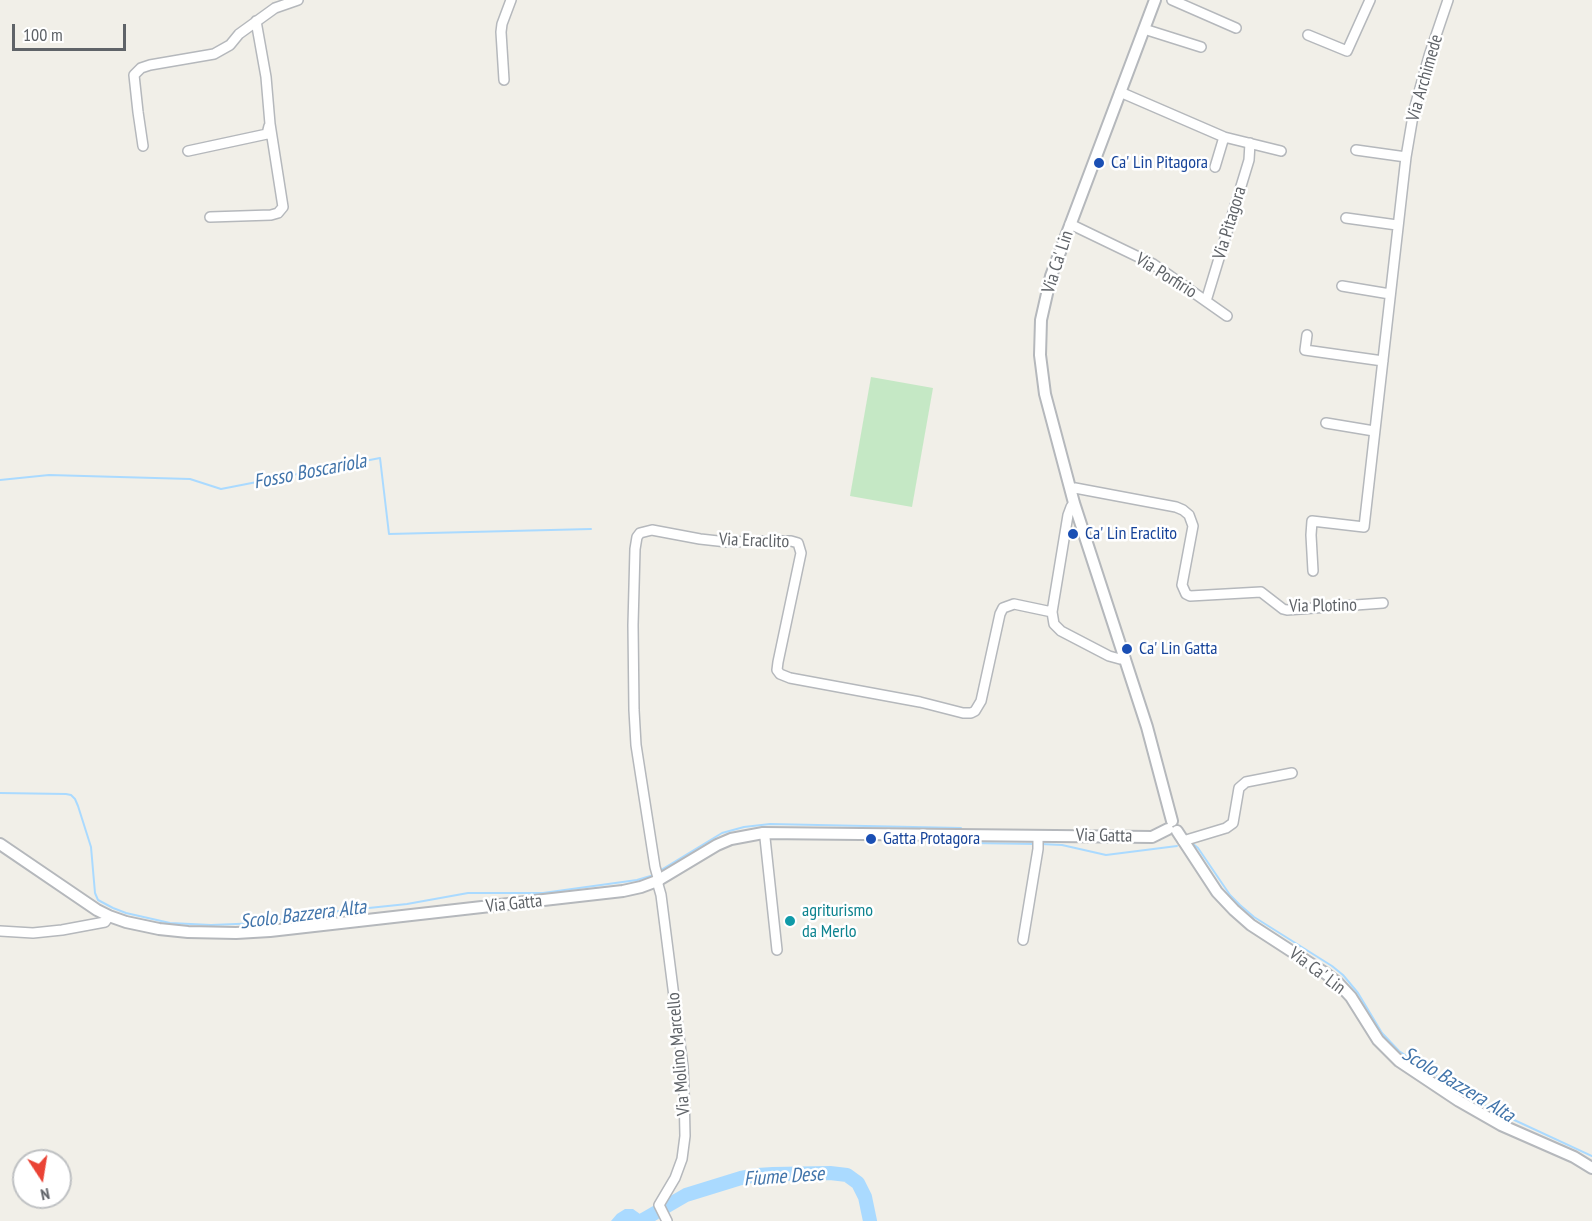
<!DOCTYPE html>
<html>
<head>
<meta charset="utf-8">
<style>
	body { margin:0 }
	#map { position:relative; width:1592px; height:1221px; overflow:hidden; background:#f1efe8; font-family:"PT Sans Narrow",sans-serif }
	canvas { display:block }
	.north { position:absolute; left:12px; top:1149px; width:60px; height:60px; box-sizing:border-box; background:#fff; border:2px solid #bfc1c3; border-radius:50%; rotate:168deg; font-size:16px; font-weight:700; line-height:24px; text-align:center; color:#5f6368 }
	.north::after { content:''; display:block; margin:auto; width:21px; height:27px; background:#ea4335; clip-path:polygon(50% 0,100% 100%,50% 72%,0 100%) }
	.scale { position:absolute; left:12px; top:24px; width:114px; height:27px; box-sizing:border-box; border:3px solid #5f6368; border-top:0; padding-left:8px; font-size:18px; line-height:21px; white-space:nowrap; color:#5f6368; -webkit-text-stroke:4px #fff; paint-order:stroke }
</style>
</head>
<body>
<div id="map">
<canvas width="1592" height="1221"></canvas>
<div class="north">N</div>
<div class="scale">100 m</div>
</div>
<script>
const c = document.querySelector('canvas').getContext('2d');
c.lineJoin = 'round';
function fill(path, color) {
  c.fillStyle = color;
  c.fill(path, 'evenodd');
}
function poly(rows) {
  const path = new Path2D();
  for (const r of rows) {
    path.moveTo(r[0], r[1]);
    for (let i = 2; i < r.length; i += 2) path.lineTo(r[i], r[i + 1]);
  }
  return path;
}
function strokePath(path, color, width, dash) {
  c.strokeStyle = color;
  c.lineWidth = width;
  c.lineCap = dash ? 'butt' : 'round';
  c.setLineDash(dash || []);
  c.stroke(path);
}
function drawText(font, color, halo, rows, align = 'center') {
  c.font = font + ' "PT Sans Narrow",sans-serif';
  c.lineWidth = 5;
  c.setLineDash([]);
  c.textBaseline = 'middle';
  c.strokeStyle = halo;
  c.fillStyle = color;
  for (const [text, x, y, turn = 0] of rows) {
    c.save();
    c.translate(x, y);
    c.rotate((+turn || 0) * Math.PI / 180);
    c.textAlign = isNaN(turn) ? turn : align;
    if (halo) c.strokeText(text, 0, 0);
    c.fillText(text, 0, 0);
    c.restore();
  }
}
fill(poly([
	[871,377,933,388,912,507,850,496]
]), '#c5e8c5');
fill(poly([
	[625,1209,633,1209,640,1214,645,1212,650,1221,611,1221,617,1214]
]), '#aadaff');
strokePath(poly([
	[0,480,49,475,190,479,221,489,380,458,389,534,591,529],
	[0,793,66,794,71,795,75,799,78,806,91,847,95,893,98,900,113,908,126,913,170,923,211,925,261,923,321,913,407,904,468,893,543,893,637,880,654,875],
	[972,843,1035,844],
	[1192,843,1198,848,1230,895,1240,905,1254,917,1332,966,1343,975,1358,993,1382,1033,1399,1051,1455,1088,1497,1112,1592,1156],
	[1041,844,1062,845,1106,855,1177,846],
	[661,870,722,833,744,827,770,824,961,828]
]), '#aadaff', 2);
strokePath(poly([
	[641,1221,686,1195,741,1178,757,1175,773,1174,830,1173,847,1175,858,1183,865,1197,870,1221]
]), '#aadaff', 14);
const minor = poly([
	[1172,0,1236,28],
	[1144,29,1201,47],
	[1308,35,1347,51,1370,0],
	[504,80,501,32,502,24,511,0],
	[1120,92,1224,137,1281,151],
	[143,146,138,112,134,75,141,68,150,65,214,54,230,45,239,34,275,8,298,0],
	[1356,150,1406,157],
	[188,151,267,134,269,126],
	[1215,167,1224,137],
	[210,217,271,215,278,213,283,207,270,124,266,77,256,21],
	[1346,218,1397,225],
	[1070,224,1153,264,1227,316],
	[1342,286,1390,294],
	[1206,301,1249,160,1250,143],
	[1307,335,1305,350,1383,361],
	[1326,423,1374,431],
	[1071,491,1075,488,1176,507,1183,510,1189,515,1193,526,1182,585,1186,594,1190,596,1261,592,1283,609,1287,610,1383,603],
	[1074,503,1071,507,1068,515,1052,612,1054,624,1061,631,1109,656,1120,659,1125,658],
	[1313,571,1311,535,1312,521,1364,527,1406,157,1414,110,1429,56,1448,0],
	[763,833,765,838,777,950],
	[1183,841,1226,828,1233,823,1239,788,1246,782,1292,773],
	[657,881,661,895,683,1067,684,1089,685,1136,682,1159,675,1178,659,1205,667,1221],
	[659,881,655,867,636,745,634,710,633,625,635,549,637,537,640,533,652,530,700,539,727,542,769,541,791,541,798,543,801,553,778,662,777,670,780,674,790,678,920,702,963,713,971,713,975,711,981,701,1000,614,1003,608,1014,604,1052,612],
	[0,931,33,933,62,930,105,922,109,916],
	[1023,940,1038,849,1038,836]
]);
const tertiary = poly([
	[1155,0,1051,276,1041,320,1040,355,1045,394,1074,503,1147,727,1172,821],
	[1177,831,1217,892,1234,910,1251,925,1325,973,1338,983,1351,997,1378,1040,1399,1061,1459,1101,1501,1125,1574,1157,1592,1168],
	[0,844,97,910,109,916,126,922,159,929,188,932,236,933,270,931,623,891,641,887,657,881,717,845,731,839,763,833,1152,837,1168,829]
]);
strokePath(minor, '#b5b8bc', 12);
strokePath(tertiary, '#b5b8bc', 14);
strokePath(minor, '#fff', 9);
strokePath(tertiary, '#fff', 10);
for (const [x, y, r, color] of [
	[1099,163,6,"#1a4fb4"],
	[1073,534,6,"#1a4fb4"],
	[1127,649,6,"#1a4fb4"],
	[871,839,6,"#1a4fb4"],
	[790,921,6,"#0f9aa8"]
]) {
  const dot = new Path2D();
  dot.arc(x, y, r, 0, 2 * Math.PI);
  c.fillStyle = color;
  c.fill(dot);
  strokePath(dot, '#fff', 2);
}
drawText('18px', '#5f6368', '#fff', [
	["Via Archimede",1425,78,-74],
	["Via Pitagora",1230,223,-73],
	["Via Ca' Lin",1058,262,-72],
	["Via Porfirio",1166,276,32],
	["Via Eraclito",754,541,2],
	["Via Plotino",1323,606,-1],
	["Via Gatta",1104,836,1],
	["Via Gatta",514,904,-6],
	["Via Ca' Lin",1317,971,37],
	["Via Molino Marcello",679,1054,-95]
]);
drawText('18px', '#164399', '#fff', [
	["Ca' Lin Pitagora",1111,163],
	["Ca' Lin Eraclito",1085,534],
	["Ca' Lin Gatta",1139,649],
	["Gatta Protagora",883,839]
], 'left');
drawText('18px', '#0d838f', '#fff', [
	["agriturismo",802,911],
	["da Merlo",802,932]
], 'left');
drawText('italic 20px', '#4174aa', '#fff', [
	["Fosso Boscariola",310,472,-11],
	["Scolo Bazzera Alta",303,915,-7],
	["Scolo Bazzera Alta",1458,1085,31],
	["Fiume Dese",784,1177,-4]
]);
</script>
</body>
</html>
